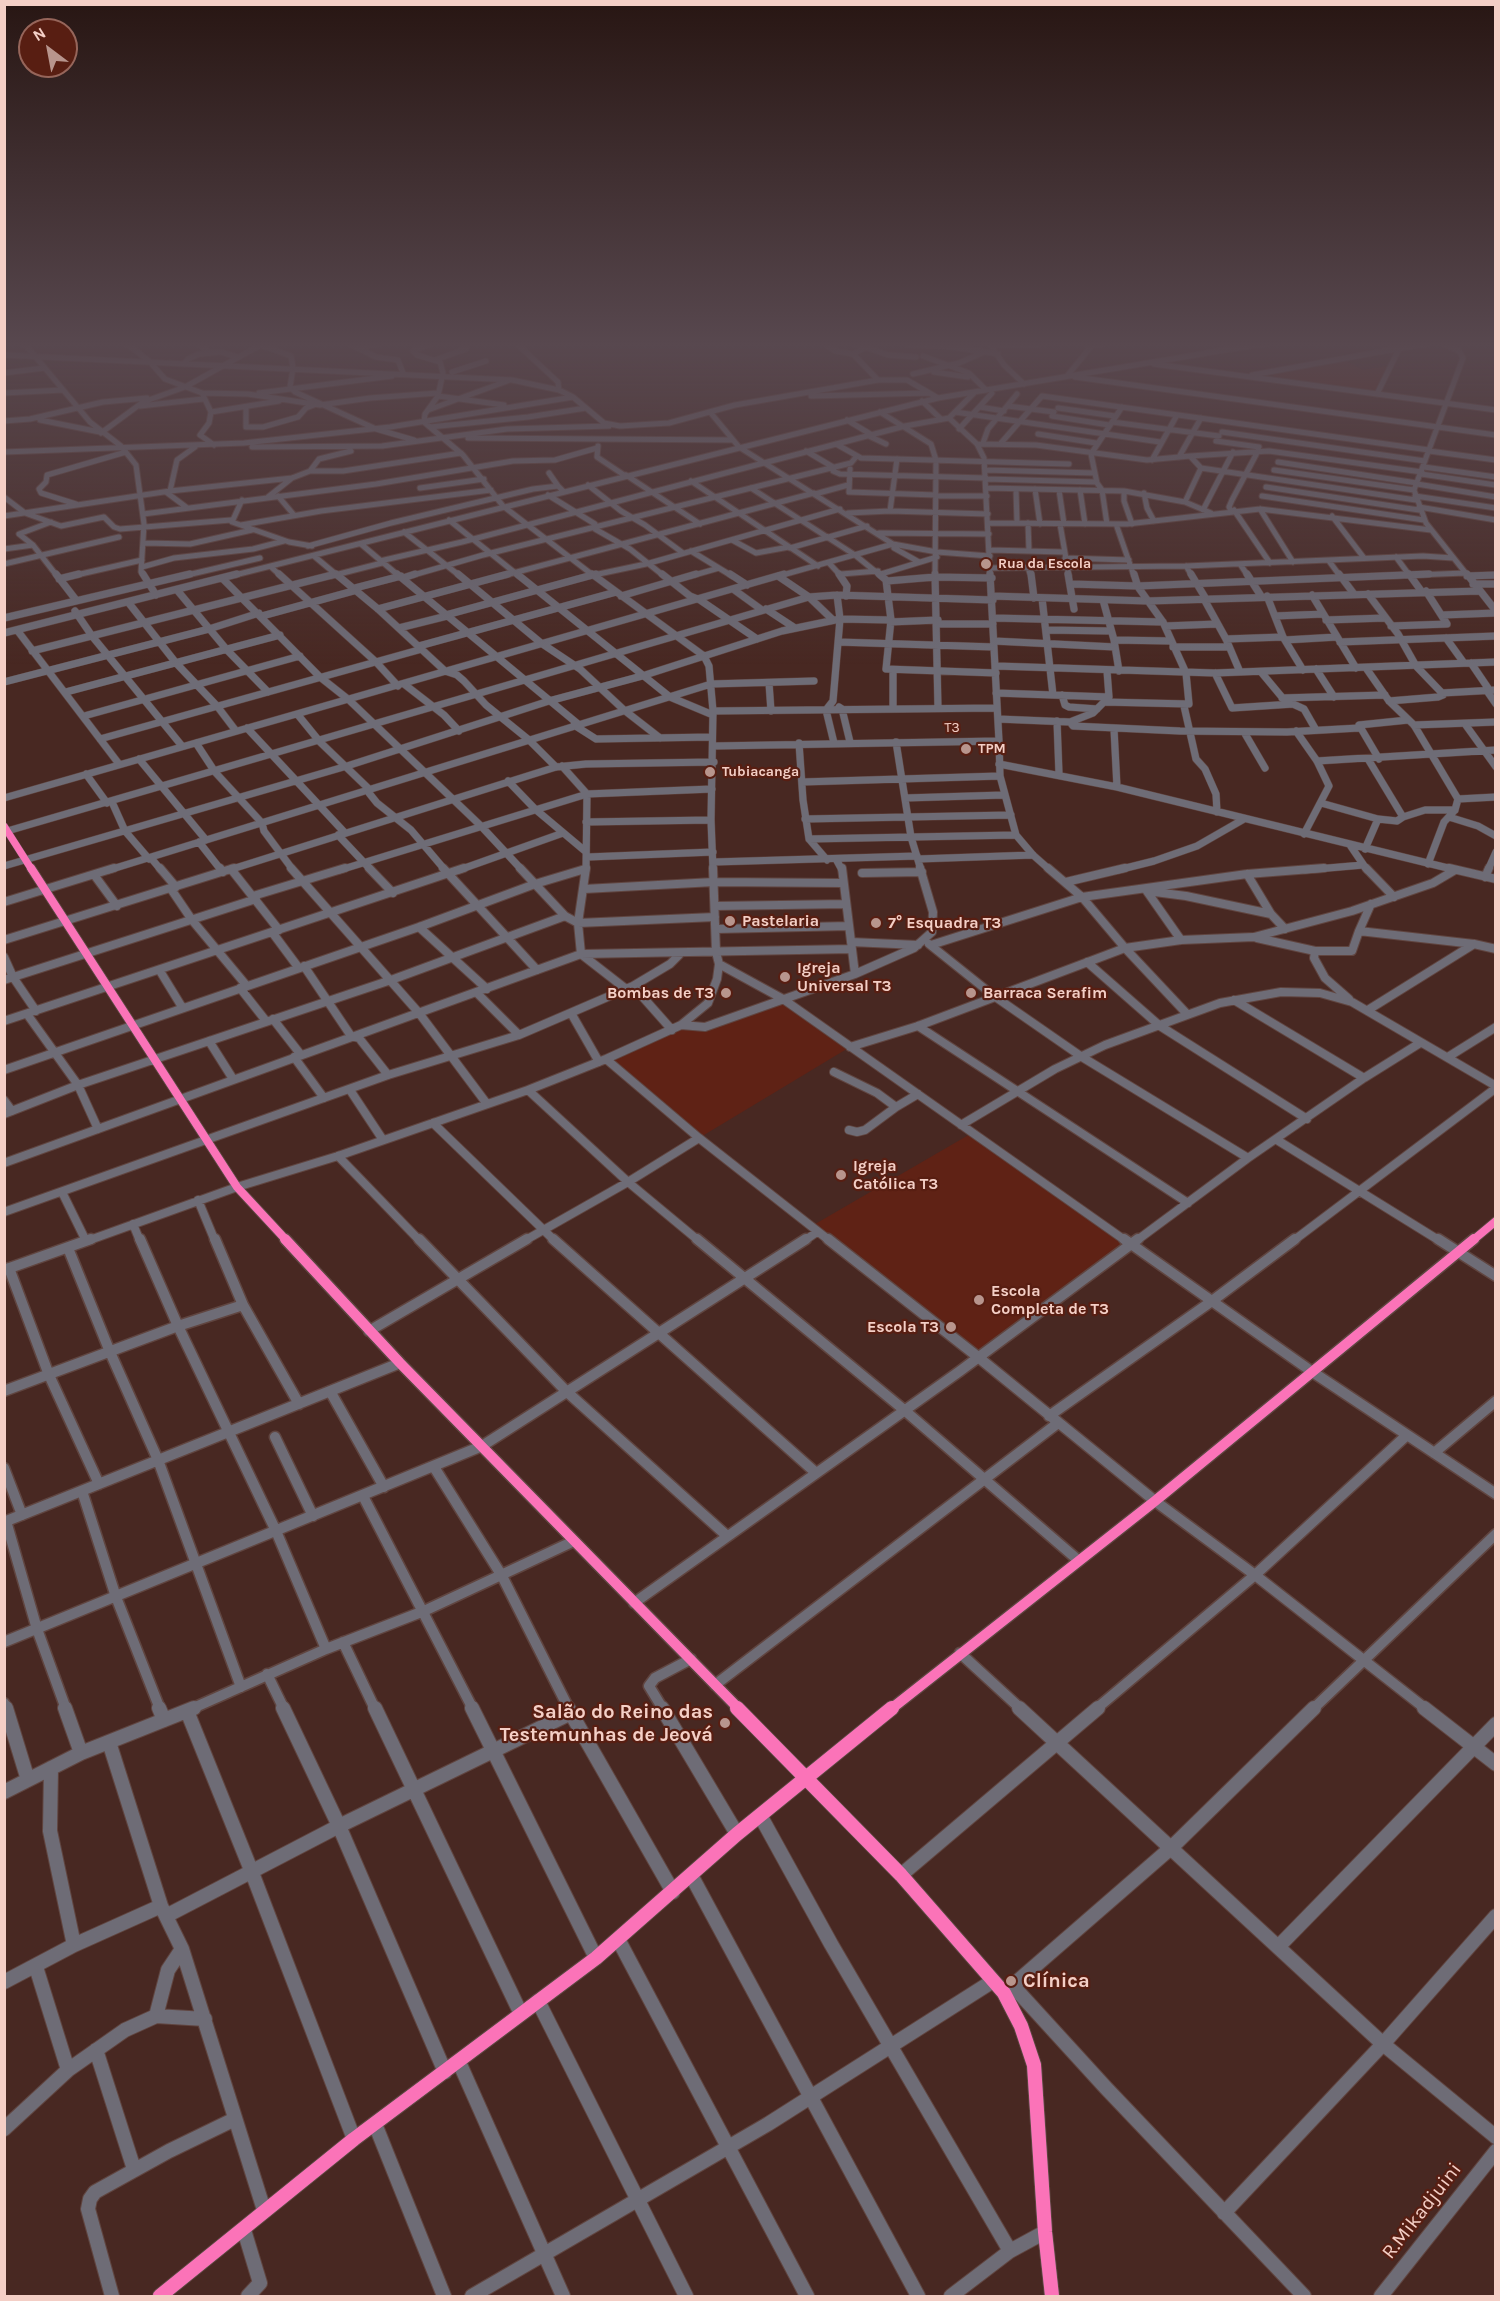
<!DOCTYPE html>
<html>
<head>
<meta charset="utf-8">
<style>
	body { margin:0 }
	#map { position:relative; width:1500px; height:2301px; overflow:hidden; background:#482822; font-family:Karla,sans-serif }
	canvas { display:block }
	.frame { position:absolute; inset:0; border:6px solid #f4cfc6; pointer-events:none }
	.north { position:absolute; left:18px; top:18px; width:60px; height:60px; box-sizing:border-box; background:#581e12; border:2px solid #96655a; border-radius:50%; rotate:328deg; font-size:16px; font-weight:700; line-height:24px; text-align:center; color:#f4cfc6 }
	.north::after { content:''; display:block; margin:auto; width:21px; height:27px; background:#b8958d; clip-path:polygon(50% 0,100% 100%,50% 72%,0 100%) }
</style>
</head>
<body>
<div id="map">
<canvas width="1500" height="2301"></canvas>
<div class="frame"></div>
<div class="north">N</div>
</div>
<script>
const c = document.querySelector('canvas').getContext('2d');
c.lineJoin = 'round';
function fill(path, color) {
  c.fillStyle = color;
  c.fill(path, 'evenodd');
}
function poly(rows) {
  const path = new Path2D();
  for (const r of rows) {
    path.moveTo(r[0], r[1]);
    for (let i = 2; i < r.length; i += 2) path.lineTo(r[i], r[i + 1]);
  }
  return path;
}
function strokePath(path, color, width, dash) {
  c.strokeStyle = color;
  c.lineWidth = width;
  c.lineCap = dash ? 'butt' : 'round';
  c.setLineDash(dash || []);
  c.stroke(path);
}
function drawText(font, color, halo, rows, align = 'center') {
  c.font = font + ' Karla,sans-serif';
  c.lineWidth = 4.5;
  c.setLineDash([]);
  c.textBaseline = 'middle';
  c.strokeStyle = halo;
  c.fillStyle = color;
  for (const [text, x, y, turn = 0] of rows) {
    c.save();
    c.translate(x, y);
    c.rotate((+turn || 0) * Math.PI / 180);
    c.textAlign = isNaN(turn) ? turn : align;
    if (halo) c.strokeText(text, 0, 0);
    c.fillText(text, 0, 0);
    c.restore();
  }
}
fill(poly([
	[1346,361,1363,370,1392,365,1382,391,1374,392,1280,380,1270,374],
	[783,999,850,1047,699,1138,606,1059,681,1025,705,1027],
	[972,1133,1130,1244,978,1357,810,1227]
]), '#5f2215');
const minorFar4 = poly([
	[24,343,90,422,121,446,136,465,144,524,141,572,144,576],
	[126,343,149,361,165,379,202,393,248,394,320,405,370,398,438,393],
	[209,343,201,346,210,353],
	[348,343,376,357,398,360,403,373],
	[432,343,413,351,417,355,440,362,443,373,438,396,425,414,424,422,463,455,503,506,594,576],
	[516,343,558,382,559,390],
	[824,343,835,351,853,354,864,348],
	[854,343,888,355,916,357],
	[989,343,1004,365,1024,384],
	[1443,343,1459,351,1463,358,1414,490,1426,523,1468,576],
	[990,344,1036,345,1040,343],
	[261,345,291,356,293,368,290,387,295,392,376,429,414,440],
	[908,345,947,346,998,354],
	[1092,345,1106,343],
	[357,348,379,343],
	[853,354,878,380],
	[4,355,512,380,559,390,573,397,604,423,620,426,669,423,735,405,878,380,907,380,938,398],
	[923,356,969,373,986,390],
	[435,360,466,349],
	[184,364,188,359,199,354,221,352,237,357],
	[1154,364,1496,410],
	[452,372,486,361],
	[934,372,968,377],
	[4,373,44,368],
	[913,374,959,363,984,352],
	[1252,375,1429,343],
	[1067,376,1094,343],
	[1075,377,1496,435],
	[4,393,63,390],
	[202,393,211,412,209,423,200,435,214,445],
	[259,393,392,376],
	[974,393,949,418,977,444,984,458,990,576],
	[1377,394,1399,349],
	[438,396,504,405],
	[811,396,929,393],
	[922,401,941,419],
	[140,406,203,399],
	[1008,406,1054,412],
	[980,407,1004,411],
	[246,408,246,427,263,427,298,417,306,408,314,405],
	[1058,408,1115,416],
	[428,410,510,380],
	[211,412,279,401],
	[710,412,739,447,893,544,937,552,990,556],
	[880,412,931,444,936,460,935,576],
	[955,412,1160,442],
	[1052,416,1109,425],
	[40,420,100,432],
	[847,420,872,435],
	[4,421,30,419,103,402,147,398],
	[1112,422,1219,436],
	[430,427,528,417,586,408],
	[959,429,992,393],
	[1222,432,1425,461],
	[101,433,143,402,185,387,264,343],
	[1038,434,1096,443],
	[869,436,886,444],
	[468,438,733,440],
	[1216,441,1259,447],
	[983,443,988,429,1017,394],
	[1001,443,1042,396,1429,450],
	[836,444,861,458,1069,464],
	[977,444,1036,445,1147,460,1190,456,1201,468,1416,500],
	[598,446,597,457,624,475],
	[252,447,382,446,507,429,609,426],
	[806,451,833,467,833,471,840,474,986,478],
	[1429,451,1496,460],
	[4,452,244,443,390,427,573,397],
	[1190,456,1269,451,1422,472],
	[1179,457,1201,418],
	[1152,460,1177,415],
	[1278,462,1417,483],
	[1424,467,1496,477],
	[1201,468,1185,502,1211,513],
	[850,469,849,492,936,495],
	[985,470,1095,473],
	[1274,470,1414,490],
	[310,471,343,471,461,453],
	[549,473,558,486],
	[1421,474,1496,485],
	[626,475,700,524],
	[986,479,1096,482],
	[691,481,818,566],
	[1417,484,1496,497],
	[588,485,621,511,645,525,683,553],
	[1266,487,1419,510],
	[420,488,484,479],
	[751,488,855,555,881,576],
	[986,488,1124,491,1185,502],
	[1016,489,1017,523],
	[1035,489,1040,524],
	[1059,490,1064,524],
	[1080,490,1085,524],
	[170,491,177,460,195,447],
	[1124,491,1124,501,1132,524],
	[166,492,186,507],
	[1144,493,1147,508,1154,521],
	[815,494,848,485],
	[548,495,595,524,595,529,630,549,664,576],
	[278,496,294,515],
	[936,496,987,496],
	[1262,496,1424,520],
	[1415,496,1496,508],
	[4,497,25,513,61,526,104,517,114,527,120,529,231,520],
	[268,497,292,478],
	[242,500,232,522,289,542,312,546],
	[76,504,41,493,39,489,46,482,47,475,126,452],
	[1419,507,1496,520],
	[1260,509,1293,562],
	[1203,510,1233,452],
	[1234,510,1270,563],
	[890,511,897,459],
	[1231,511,1229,507,1232,500,1258,451],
	[848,513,890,511,988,514],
	[143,514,376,484,513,461,555,460,597,448],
	[4,516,170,491,292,478,310,471,319,459,351,451],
	[1332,516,1364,558],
	[449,520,519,576],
	[51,522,19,534,33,545,57,576],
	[988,523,1127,524,1260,509,1431,530],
	[1028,523,1029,551],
	[1060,524,1069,576],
	[1107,524,1102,490,1097,483,1091,454,1122,407],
	[1116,524,1134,576],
	[241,525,321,511,491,490],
	[404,532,460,576],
	[879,533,989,534],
	[732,540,756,553,789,547],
	[144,543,190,544,252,530],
	[361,544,399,576],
	[308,546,391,523,533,489,558,486,563,491],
	[790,548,867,526],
	[894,548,919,562],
	[4,549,33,545],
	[990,550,1063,552],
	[691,551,732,576],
	[314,556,338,576],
	[1396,557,1410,576],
	[1065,558,1129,560],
	[380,561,462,542,905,426,949,418],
	[1329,561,1340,576],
	[829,563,841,576],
	[4,564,119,537],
	[1240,564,1248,576],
	[1186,566,1192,576],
	[142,567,174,558,253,549,284,541],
	[271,567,281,576],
	[991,568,1186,566,1423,556,1453,558],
	[1028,568,1031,576],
	[841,574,878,571],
	[881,574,937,557],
	[72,576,142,560],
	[183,576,260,558],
	[231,576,938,398,1267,343],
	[331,576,382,563],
	[410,576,483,555,851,463,856,457],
	[502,576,814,493],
	[589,576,646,564,840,509],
	[691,576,719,568],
	[779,576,893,544],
	[1391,576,1465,573],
	[1469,576,1496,575]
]);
const minorFar3 = poly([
	[56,574,76,600],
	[143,574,156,595],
	[279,574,376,662,398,686],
	[336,574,378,609,445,671,457,675,464,681,486,705,529,740,556,767],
	[397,574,578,724],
	[458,574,541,643,580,669,624,710,660,738],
	[517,574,670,697,713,715],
	[592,574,704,656,709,666,713,711,711,820,713,870],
	[662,574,690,596,700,600,757,639],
	[730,574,747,585],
	[839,574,847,586,846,596],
	[879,574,886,580,891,620,886,669,996,673],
	[935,574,938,708],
	[1031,574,1034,598],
	[1068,574,1074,609],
	[1191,574,1206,599],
	[1247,574,1261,596],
	[1339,574,1354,594],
	[1409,574,1422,592],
	[1467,574,1496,611],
	[778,576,809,597,833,620],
	[1467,576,1496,575],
	[403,578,415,574],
	[59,579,79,574],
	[223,579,320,677,349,700,481,826,522,870],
	[887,581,935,577,992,578],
	[1071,584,1138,586,1429,574],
	[1473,584,1496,584],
	[355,588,401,576],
	[733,589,762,610],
	[177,590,227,650,268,692],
	[1368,594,1398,634,1416,666,1442,693,1496,690],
	[1312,595,1356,668],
	[621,596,696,574],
	[992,596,1148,601,1479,591],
	[1267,596,1283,637,1303,670],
	[1042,598,1053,695],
	[1204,599,1226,639,1240,672],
	[1103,600,1114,640,1119,671],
	[128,602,176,663,217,706,236,731],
	[378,609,508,574],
	[766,609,795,628],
	[75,611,92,636,182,746],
	[446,615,596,574],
	[1442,615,1496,613],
	[262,616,357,590],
	[1275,616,1323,614],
	[4,618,190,574],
	[993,618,1163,622],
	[1326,620,1385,618],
	[890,622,938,620],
	[938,624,993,624],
	[1165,626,1217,624],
	[1391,626,1447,624,1426,591],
	[399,628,447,616],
	[17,630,119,764],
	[1046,630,1111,631],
	[4,633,237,574],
	[1446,638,1464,663],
	[1226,639,1283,637],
	[1114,640,1171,641],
	[1285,640,1337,637],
	[994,641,1115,647],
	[838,642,994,647],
	[1340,642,1496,636],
	[419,646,616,592],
	[1173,647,1229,647],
	[32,651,336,574],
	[1471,663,1490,691],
	[996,666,1215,673,1496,662],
	[1366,668,1389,701,1414,725,1458,799,1455,810,1444,822,1428,864],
	[1316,669,1334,697],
	[893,670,893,708],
	[1261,672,1286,702],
	[1215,673,1232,708,1293,704,1304,709,1316,730],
	[4,682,209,629,259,613],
	[769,683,771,711],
	[404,684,444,715,459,731],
	[1487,691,1496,704],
	[66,692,280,635],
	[996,693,1109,697],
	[1062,695,1065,705,1069,707,1097,709],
	[1282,698,1385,695],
	[1389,701,1438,697,1443,695,1442,693],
	[1104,702,1189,704,1186,673,1163,622,1138,587,1134,574],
	[1184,706,1196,759,1205,769,1216,794,1217,812],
	[839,707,842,709,850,742],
	[713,711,997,708],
	[298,715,320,742,370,790,369,793,377,803,411,830,445,870],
	[84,716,300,656],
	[998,719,1070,722,1073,726,1180,731,1287,732,1359,728],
	[1057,721,1059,774],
	[1070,722,1093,713,1109,697,1107,671],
	[1465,724,1496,767],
	[574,725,596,739,712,737],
	[1414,725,1496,722],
	[247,728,345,833],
	[1114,729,1117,787],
	[1296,731,1317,761,1329,786,1304,834],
	[1244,732,1265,768],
	[100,739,422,649],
	[999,741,1000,776,1016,835,1033,855,1050,870],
	[896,742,911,837,921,870],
	[196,743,215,772,262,823,264,831,293,870],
	[799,743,803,800,809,839,827,860],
	[834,743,826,710,833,701,840,619,837,595],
	[714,746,999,741,990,574],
	[139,759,206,840],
	[1368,759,1403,817,1425,810,1455,810],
	[1379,759,1359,725,1408,720],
	[1317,761,1496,750],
	[999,764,1117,787,1456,870],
	[562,766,587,794,586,870],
	[86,774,107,803],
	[508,781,535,809,585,851],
	[802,782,1000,776],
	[4,798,784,574],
	[905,798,1004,795],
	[1458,799,1496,797],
	[112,802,125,831,149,859],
	[1321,803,1378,819],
	[1449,817,1478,826,1496,836],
	[805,819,1011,815],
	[586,822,711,820],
	[4,826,32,870],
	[4,832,809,597,837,595,993,600],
	[338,835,371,870],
	[809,839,1016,835],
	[199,842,221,870],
	[1350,845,1367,870],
	[1365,849,1378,819,1397,821,1403,817],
	[588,857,713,852],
	[151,858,161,870],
	[836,859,842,870],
	[918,859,1033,855],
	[714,862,917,856],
	[4,866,347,766,549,701,642,676,782,631,840,619,891,620],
	[109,870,711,684,814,681],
	[229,870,556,767,586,764,714,762],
	[340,870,587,794,712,789],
	[459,870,563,833],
	[1118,870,1154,861,1197,846,1244,819],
	[1305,870,1363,865],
	[1488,870,1496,852]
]);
const minorFar2 = poly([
	[31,868,237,1187,287,1241],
	[160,868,176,887],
	[220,868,223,872],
	[291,868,419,1013,487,1104],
	[369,868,393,893],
	[443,868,537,970],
	[520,868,565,916,578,923,715,917],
	[586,868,578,923,581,954,626,989],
	[842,868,855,974],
	[1048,868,1082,897,1125,948,1187,1014],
	[1366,868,1394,897],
	[1449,868,1496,879],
	[231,869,279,930],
	[862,873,922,872],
	[1247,874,1271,914],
	[95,876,117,906],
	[1485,877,1489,868],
	[1066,882,1125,868],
	[171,889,192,920,246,985],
	[584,889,714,882,843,883],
	[1146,890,1181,940],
	[1147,891,1186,896,1271,914,1285,929],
	[253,896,345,868],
	[4,902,114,868],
	[715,906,846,904],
	[419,927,487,989],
	[716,929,849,926],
	[1359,931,1371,904],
	[272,932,298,967],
	[1257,938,1315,951],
	[4,940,234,868],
	[851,942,918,945],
	[929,944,994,996,1082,1057,1248,1158],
	[931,945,1082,897,1247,874,1324,868],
	[4,957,13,977,36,1011],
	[1087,962,1160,1026,1307,1119],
	[719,964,783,999,1126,1241],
	[304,966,351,1036,359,1038,388,1075],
	[160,971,182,1007],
	[4,980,256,899],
	[633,986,672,1030],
	[240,988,266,1021],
	[477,993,519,1035],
	[1349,999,1325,978,1314,958,1315,951,1352,951,1359,931,1474,944,1496,949],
	[1234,1000,1364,1078],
	[1368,1010,1474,944],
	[571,1013,599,1062],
	[27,1014,78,1085,98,1129],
	[273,1019,301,1055],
	[4,1021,464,868],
	[681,1025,705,1027,855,974,914,948,932,932,933,912,920,868],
	[918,1026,1188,1203],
	[209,1041,233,1079],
	[850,1047,918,1026,1125,948,1181,940,1254,937,1352,911,1433,883,1455,870],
	[294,1057,324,1098],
	[1448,1057,1496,1027],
	[606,1059,699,1138,830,1241],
	[4,1070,419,927,535,884,585,869],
	[834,1072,877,1093,896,1107,918,1094],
	[350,1090,383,1140],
	[528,1090,628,1182,699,1241],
	[4,1100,12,1111],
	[4,1114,78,1085,391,980,565,916],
	[433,1123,555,1241],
	[961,1125,1055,1069,1105,1045,1220,1003,1281,992,1320,993,1352,1002,1496,1086],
	[849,1130,857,1132,865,1130,896,1107],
	[1277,1140,1440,1241],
	[338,1156,420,1241],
	[4,1163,581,954,852,949],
	[62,1192,86,1241],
	[198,1200,215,1241],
	[4,1212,388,1075,519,1035,633,986,670,964,681,953],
	[133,1224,140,1241],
	[87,1241,237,1187,338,1156,528,1090,606,1059,681,1025,708,1003,717,979,719,964,716,952,713,868],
	[524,1241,628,1182,699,1138],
	[804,1241,817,1232],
	[1136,1241,1248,1158,1364,1078,1420,1043],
	[1293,1241,1496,1088],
	[1472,1241,1496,1221]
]);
const minorFar1 = poly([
	[140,1239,178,1326,276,1531,326,1649],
	[215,1239,243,1305,299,1404],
	[285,1239,400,1363,739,1709],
	[419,1239,566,1391,726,1535],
	[553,1239,815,1472],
	[697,1239,903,1409,1078,1560],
	[828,1239,978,1357,1155,1501,1255,1575,1426,1709],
	[1124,1239,1311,1371,1496,1494],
	[1438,1239,1496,1276],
	[68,1248,110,1352,158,1460,241,1687],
	[9,1268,49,1375,99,1484],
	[4,1270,91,1239],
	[369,1331,527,1239],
	[4,1391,178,1326,243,1305],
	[330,1391,384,1487],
	[1049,1416,1212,1301,1295,1239],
	[275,1437,313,1516],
	[1434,1453,1496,1401],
	[434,1467,502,1576,569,1709],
	[4,1468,22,1515],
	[82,1491,116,1597,160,1709],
	[363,1496,473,1709],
	[6,1521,37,1629,66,1709],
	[4,1522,400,1363],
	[634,1603,960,1371,1138,1239],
	[4,1642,482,1446,806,1239],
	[343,1642,375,1709],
	[960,1653,1021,1709],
	[267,1674,284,1709],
	[715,1685,1058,1423],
	[4,1703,6,1709],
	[191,1709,326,1649,424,1611,574,1541],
	[663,1709,649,1686,655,1678,691,1659],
	[891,1709,1155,1501,1474,1239],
	[1096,1709,1255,1575,1407,1435],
	[1313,1709,1496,1534]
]);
const minor = poly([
	[6,1708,28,1780],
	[65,1708,81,1753],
	[159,1708,164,1720],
	[283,1708,339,1826,445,2072],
	[375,1708,521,2014],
	[472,1708,596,1958],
	[568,1708,673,1892],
	[662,1708,737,1834],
	[737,1708,901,1875,1004,1993,1021,2026,1034,2065,1045,2232,1052,2296],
	[1019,1708,1383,2044,1496,2137],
	[1424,1708,1496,1764],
	[187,1711,251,1870,354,2139],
	[109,1742,161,1906,182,1949,264,2210],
	[51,1768,50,1831,74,1945],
	[4,1792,81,1753,194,1708],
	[761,1817,831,1944,1010,2251],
	[691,1875,918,2296],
	[901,1875,1098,1708],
	[166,1916,339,1826,571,1713],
	[618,1939,807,2296],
	[1279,1946,1496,1724],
	[36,1967,68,2070],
	[4,1982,74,1945,161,1906],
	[1012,1985,1106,2088,1304,2296],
	[1004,1993,1172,1847,1314,1708],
	[538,2001,686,2296],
	[156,2016,205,2019],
	[96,2050,134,2169],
	[459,2062,563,2296],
	[375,2124,444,2296],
	[4,2129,68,2070,125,2030,156,2016,168,1970,182,1949],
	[1224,2213,1383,2044,1496,1916],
	[244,2230,260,2283,248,2296],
	[112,2296,88,2209,90,2199,95,2192,169,2151,235,2119],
	[160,2296,354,2139,596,1958,737,1834,892,1708],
	[472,2296,768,2124,993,1981],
	[951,2296,1010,2251,1045,2232],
	[1381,2296,1496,2151]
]);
strokePath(minorFar4, '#604540', 7);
strokePath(minorFar3, '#604540', 8);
strokePath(minorFar2, '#604540', 10);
strokePath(minorFar1, '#604540', 13);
strokePath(minor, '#604540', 16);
strokePath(minorFar4, '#6e6c76', 5);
strokePath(minorFar3, '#6e6c76', 7);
strokePath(minorFar2, '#6e6c76', 8);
strokePath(minorFar1, '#6e6c76', 10);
strokePath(minor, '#6e6c76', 14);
strokePath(poly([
	[4,826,32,870]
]), '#fb73b8', 7);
strokePath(poly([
	[31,868,237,1187,287,1241],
	[1472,1241,1496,1221]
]), '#fb73b8', 8);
strokePath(poly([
	[285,1239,400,1363,739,1709],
	[891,1709,1155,1501,1474,1239]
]), '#fb73b8', 10);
strokePath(poly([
	[737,1708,901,1875,1004,1993,1021,2026,1034,2065,1045,2232,1052,2296],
	[160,2296,354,2139,596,1958,737,1834,892,1708]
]), '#fb73b8', 14);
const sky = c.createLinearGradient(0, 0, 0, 665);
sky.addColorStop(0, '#281613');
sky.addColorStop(0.52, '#58484f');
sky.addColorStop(1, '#58484f00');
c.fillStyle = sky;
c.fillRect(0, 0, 1500, 665);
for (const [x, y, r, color] of [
	[986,564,6,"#b8958d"],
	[966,749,6,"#b8958d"],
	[710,772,6,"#b8958d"],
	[730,921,6,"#b8958d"],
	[876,923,6,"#b8958d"],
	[785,977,6,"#b8958d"],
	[726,993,6,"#b8958d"],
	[971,993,6,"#b8958d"],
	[841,1175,6,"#b8958d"],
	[979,1300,6,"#b8958d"],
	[951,1327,6,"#b8958d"],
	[725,1723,6,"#b8958d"],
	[1011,1981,6,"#b8958d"]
]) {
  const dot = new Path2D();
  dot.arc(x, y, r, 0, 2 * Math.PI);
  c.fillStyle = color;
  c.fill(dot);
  strokePath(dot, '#581e12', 2);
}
drawText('bold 14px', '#f4cfc6', '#581e12', [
	["Rua da Escola",998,564],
	["TPM",978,749],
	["Tubiacanga",722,772]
], 'left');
drawText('14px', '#f4cfc6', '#581e12', [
	["T3",952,728,-1]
]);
drawText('bold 16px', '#f4cfc6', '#581e12', [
	["Pastelaria",742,921],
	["7° Esquadra T3",888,923],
	["Igreja",797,968],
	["Universal T3",797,986],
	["Bombas de T3",714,993,"right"],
	["Barraca Serafim",983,993],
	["Igreja",853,1166],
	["Católica T3",853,1184],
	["Escola",991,1291],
	["Completa de T3",991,1309],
	["Escola T3",939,1327,"right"]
], 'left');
drawText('bold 20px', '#f4cfc6', '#581e12', [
	["Salão do Reino das",713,1712],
	["Testemunhas de Jeová",713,1735],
	["Clínica",1023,1981,"left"]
], 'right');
drawText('20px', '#f4cfc6', '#581e12', [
	["R.Mikadjuini",1422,2211,-52]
]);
</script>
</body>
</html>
